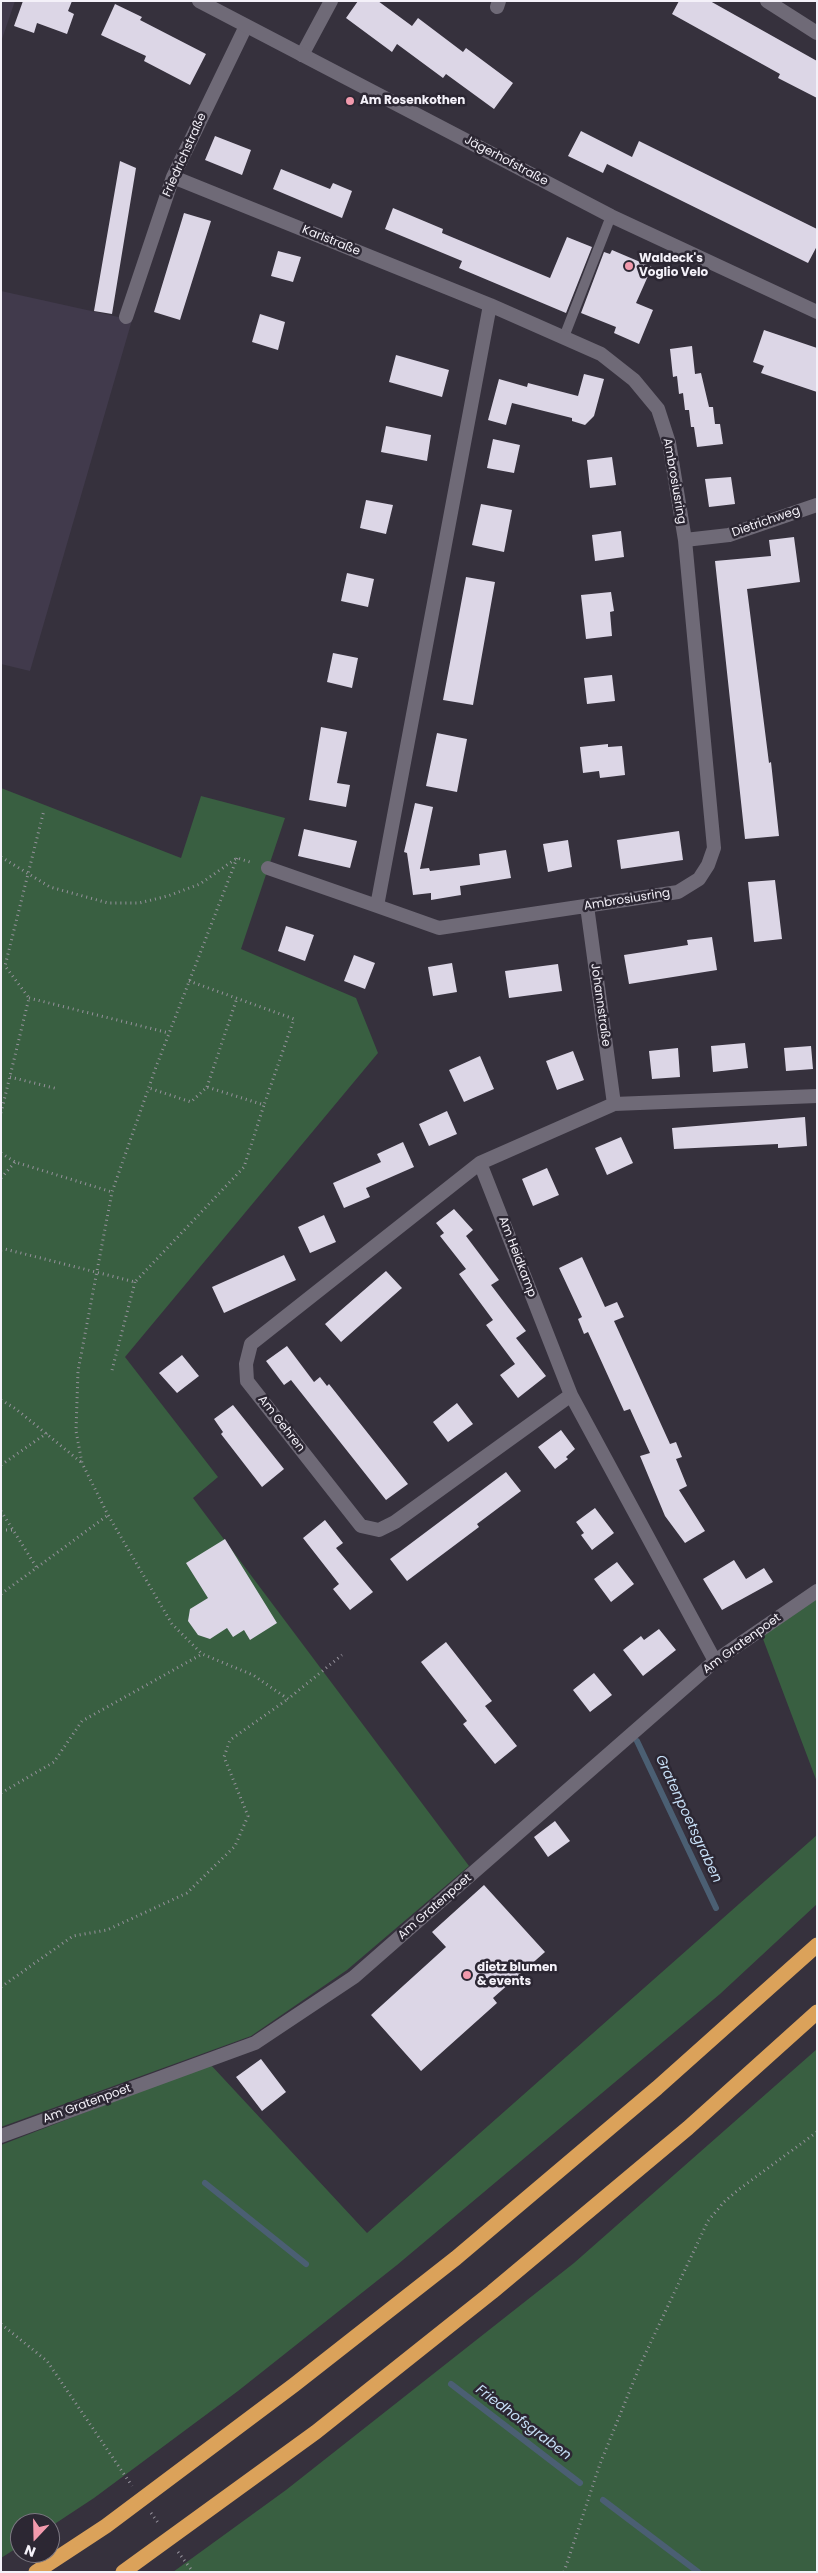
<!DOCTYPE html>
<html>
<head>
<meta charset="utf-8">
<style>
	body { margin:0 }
	#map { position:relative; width:818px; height:2573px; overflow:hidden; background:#36313d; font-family:Poppins,sans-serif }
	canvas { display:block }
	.frame { position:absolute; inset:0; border:2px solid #f4f1f9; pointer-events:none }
	.north { position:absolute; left:10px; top:2513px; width:50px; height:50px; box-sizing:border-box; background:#2c2733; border:1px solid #7c7882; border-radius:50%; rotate:201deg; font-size:14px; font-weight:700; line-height:20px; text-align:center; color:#f4f1f9 }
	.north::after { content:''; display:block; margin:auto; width:18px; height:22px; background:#f29aad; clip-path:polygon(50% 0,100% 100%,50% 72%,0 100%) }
</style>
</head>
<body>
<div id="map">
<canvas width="818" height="2573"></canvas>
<div class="frame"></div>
<div class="north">N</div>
</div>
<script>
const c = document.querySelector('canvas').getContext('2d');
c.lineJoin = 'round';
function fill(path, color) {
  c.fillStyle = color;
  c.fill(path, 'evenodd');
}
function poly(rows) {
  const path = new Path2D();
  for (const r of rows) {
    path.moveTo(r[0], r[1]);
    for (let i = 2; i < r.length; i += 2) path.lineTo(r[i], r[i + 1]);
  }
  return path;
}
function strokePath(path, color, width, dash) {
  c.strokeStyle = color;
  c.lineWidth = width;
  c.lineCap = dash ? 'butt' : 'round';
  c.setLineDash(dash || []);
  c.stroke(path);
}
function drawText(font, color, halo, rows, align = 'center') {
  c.font = font + ' Poppins,sans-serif';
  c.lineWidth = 5;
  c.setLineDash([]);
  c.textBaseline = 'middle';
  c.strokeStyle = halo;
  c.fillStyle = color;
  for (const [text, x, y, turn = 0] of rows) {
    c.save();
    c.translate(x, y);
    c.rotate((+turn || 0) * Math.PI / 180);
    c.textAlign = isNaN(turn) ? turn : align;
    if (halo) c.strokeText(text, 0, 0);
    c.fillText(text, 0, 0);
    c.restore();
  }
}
fill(poly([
	[1,1,15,1,1,42],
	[1,291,132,320,30,671,1,664]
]), '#413a4c');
fill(poly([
	[1,788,181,858,201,796,285,818,241,949,356,998,378,1053,125,1357,218,1477,193,1498,469,1866,347,1970,251,2036,1,2127],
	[817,1591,817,1782,760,1631],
	[817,1835,817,1904,720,1994,397,2265,238,2391,94,2498,50,2527,50,2523,20,2523,20,2546,1,2558,1,2145,210,2064,367,2233],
	[817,2049,817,2572,173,2572,286,2490,574,2263]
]), '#395f41');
strokePath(poly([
	[637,1741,716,1908],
	[205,2183,306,2264],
	[451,2384,580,2483],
	[603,2500,698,2572]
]), '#4b5f73', 6);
fill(poly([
	[23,1,72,1,68,11,74,14,67,34,37,23,34,33,14,26],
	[358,1,378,1,412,26,418,18,463,52,466,48,513,83,494,109,446,74,443,78,397,44,392,52,346,18],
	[679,1,710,1,817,61,817,98,778,78,780,74,672,14],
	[115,4,142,17,140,20,206,54,190,85,144,61,146,56,101,35],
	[581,131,632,157,639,141,817,229,817,246,808,263,607,164,603,173,568,156],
	[215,136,251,150,242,175,205,160],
	[120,161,136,168,112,314,94,311],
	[281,169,330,189,333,183,352,191,342,218,273,189],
	[393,208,443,229,442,233,550,278,567,237,592,247,566,313,459,268,462,261,385,229],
	[184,213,211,221,180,320,154,312],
	[612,250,652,267,636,303,653,310,639,344,614,333,616,327,581,313,604,252,610,254],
	[278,251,301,257,293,282,271,276],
	[260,314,285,322,278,350,252,342],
	[764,330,817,348,817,392,761,373,764,366,753,362],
	[692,346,695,374,701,373,709,407,713,407,715,424,720,424,723,444,697,447,694,427,691,427,689,410,685,410,683,393,679,394,677,376,673,377,670,349],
	[396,355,449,370,442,397,389,382],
	[584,374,604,379,594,416,585,425,572,421,572,418,512,403,506,425,488,420,499,379,527,387,528,383,578,396],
	[386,426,431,435,427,461,381,452],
	[493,439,520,445,514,473,487,468],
	[612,457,616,485,590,488,587,460],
	[731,477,735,504,709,507,705,479],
	[366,500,393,505,386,534,360,528],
	[481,504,512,510,504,552,472,545],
	[621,531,624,557,595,561,592,535],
	[794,537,800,582,747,589,769,763,771,762,779,836,745,839,715,561,771,556,769,540],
	[347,573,374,579,368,607,341,601],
	[466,577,495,582,473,705,443,700],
	[611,592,614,611,610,612,612,636,586,639,581,595],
	[333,653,358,658,352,688,327,682],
	[612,675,615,701,587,704,584,678],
	[321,727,347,732,337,783,350,785,346,807,309,800],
	[437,733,467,739,457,792,426,786],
	[608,744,608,747,622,746,625,775,600,778,599,771,583,773,580,747],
	[415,803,433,807,420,869,429,868,430,871,480,865,479,854,506,850,511,878,460,886,461,895,431,900,431,893,413,895,407,853,404,852],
	[304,829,357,841,350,868,298,856],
	[679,831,683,860,621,869,617,840],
	[568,840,572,867,548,872,543,844],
	[775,880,782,939,754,942,748,882],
	[286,926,314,935,305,961,278,951],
	[712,937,717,970,629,984,624,955,688,945,687,940],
	[354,955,375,963,365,989,344,981],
	[452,963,457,992,433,996,428,967],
	[558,964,562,991,509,998,505,971],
	[745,1043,748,1068,713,1072,711,1046],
	[811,1046,813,1069,786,1071,784,1048],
	[678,1048,680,1077,652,1079,649,1051],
	[573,1051,584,1080,557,1090,546,1061],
	[480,1056,494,1089,464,1102,449,1070],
	[447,1111,457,1134,429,1146,419,1124],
	[805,1117,807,1146,778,1148,778,1144,674,1149,672,1128],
	[621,1137,633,1163,607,1175,595,1148],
	[403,1142,414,1167,366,1188,370,1197,344,1208,333,1183,381,1162,377,1154],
	[547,1168,559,1195,533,1206,522,1179],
	[454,1209,473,1230,466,1236,499,1280,491,1285,526,1331,516,1338,546,1376,518,1398,500,1375,515,1364,486,1325,493,1320,459,1274,466,1269,440,1236,444,1233,436,1223],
	[324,1215,336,1242,310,1253,298,1227],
	[284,1255,296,1280,224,1313,212,1287],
	[582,1257,605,1307,617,1302,624,1317,614,1321,670,1444,676,1442,682,1457,676,1459,687,1486,679,1490,705,1531,685,1543,665,1516,640,1456,650,1453,630,1409,624,1411,588,1332,584,1334,578,1319,582,1317,559,1268],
	[386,1271,402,1288,341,1342,325,1324],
	[287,1346,314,1382,320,1377,327,1386,329,1384,408,1484,386,1500,291,1380,284,1385,266,1361],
	[182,1355,199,1376,177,1393,159,1373],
	[457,1403,473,1424,448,1442,433,1422],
	[233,1405,284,1469,262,1487,221,1434,223,1432,214,1419],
	[561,1430,575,1449,566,1457,568,1459,555,1469,538,1447],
	[506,1472,521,1491,477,1524,479,1527,407,1581,390,1559],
	[595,1508,614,1533,592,1550,581,1535,584,1533,576,1522],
	[325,1520,343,1543,336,1548,373,1592,350,1610,333,1589,339,1584,303,1538],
	[225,1539,277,1623,250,1640,244,1630,233,1637,227,1628,210,1639,198,1635,188,1621,190,1609,208,1598,186,1563],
	[734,1560,746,1579,764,1568,773,1582,722,1610,703,1579],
	[617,1562,634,1584,611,1602,594,1579],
	[659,1629,676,1650,643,1676,623,1650,641,1636,644,1640],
	[446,1642,492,1701,485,1706,517,1746,495,1764,463,1724,467,1721,421,1662],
	[594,1673,612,1695,590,1712,573,1690],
	[555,1821,570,1841,548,1857,534,1837],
	[484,1885,545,1952,493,1998,497,2003,421,2071,371,2015,446,1947,432,1932],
	[261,2059,286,2092,262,2111,236,2077]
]), '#dcd6e6');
strokePath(poly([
	[1,857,50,887,108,903,139,903,168,896,200,884,237,858,253,863],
	[237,858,156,1067,112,1192,78,1371,76,1431,82,1463,108,1515,172,1624,202,1654,253,1675,288,1699,342,1655],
	[189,981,294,1019,264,1105],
	[29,998,169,1033],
	[10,1077,58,1089],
	[207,1087,237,998],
	[1,1113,29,998,5,966,44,810],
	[1,1153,15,1162,112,1192],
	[1,1178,15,1162],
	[1,1250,5,1249,135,1282,244,1167,264,1105,207,1087,191,1102,149,1088],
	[112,1370,135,1282],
	[1,1400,16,1409,82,1463],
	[1,1465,47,1433],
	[1,1511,37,1568],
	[1,1530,13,1530],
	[1,1594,108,1515],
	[1,1793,54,1762,82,1721,202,1654],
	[1,1987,73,1936,107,1930,187,1893,235,1846,248,1816,224,1757,230,1740,288,1699],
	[1,2324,47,2361,132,2486],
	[151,2513,159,2524],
	[178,2552,193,2572],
	[564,2572,600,2464,641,2363,708,2221,724,2202,738,2190,817,2132]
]), '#96929c', 3, [1, 4]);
strokePath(poly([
	[564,337,611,216]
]), '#6f6a77', 10);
strokePath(poly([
	[767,1,817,33],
	[497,7,499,1],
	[302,55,331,1],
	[173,177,490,305,601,354,634,380,658,409,669,443,685,540,714,848,708,865,699,879,678,892,439,928,377,906,490,305],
	[126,317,173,177,246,26],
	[685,540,729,535,817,505],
	[268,868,377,906],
	[587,906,614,1104],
	[480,1163,251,1344,246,1364,247,1381,361,1526,379,1530,395,1522,571,1395],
	[715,1661,571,1395,480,1163,614,1104,817,1096],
	[1,2136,255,2043,354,1977,715,1661,817,1591]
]), '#6f6a77', 14);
strokePath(poly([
	[199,1,611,216,817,312]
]), '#6f6a77', 14);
strokePath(poly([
	[36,2572,106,2526,294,2385,456,2258,657,2088,817,1945],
	[123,2572,316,2432,492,2292,688,2128,817,2012]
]), '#dba25a', 15);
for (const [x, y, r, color] of [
	[350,101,5,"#f29aad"],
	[629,266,5,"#f29aad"],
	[467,1975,5,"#f29aad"]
]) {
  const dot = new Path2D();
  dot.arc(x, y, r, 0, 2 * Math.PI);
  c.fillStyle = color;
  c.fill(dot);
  strokePath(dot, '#2c2733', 2);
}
drawText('bold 12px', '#f4f1f9', '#2c2733', [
	["Am Rosenkothen",360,101],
	["Waldeck's",639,259],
	["Voglio Velo",639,273],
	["dietz blumen",477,1968],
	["& events",477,1982]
], 'left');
drawText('12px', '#f4f1f9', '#2c2733', [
	["Friedrichstraße",185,155,-66],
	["Jägerhofstraße",506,161,28],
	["Karlstraße",331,241,22],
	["Ambrosiusring",674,481,80],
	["Dietrichweg",766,522,-19],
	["Ambrosiusring",627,900,-9],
	["Johannstraße",600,1005,82],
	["Am Heidkamp",517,1257,69],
	["Am Gehren",281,1424,52],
	["Am Gratenpoet",742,1644,-36],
	["Am Gratenpoet",435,1907,-41],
	["Am Gratenpoet",87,2104,-20]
]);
drawText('italic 14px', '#c6def6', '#2c2733', [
	["Gratenpoetsgraben",688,1819,65],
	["Friedhofsgraben",523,2423,37]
]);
</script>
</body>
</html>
